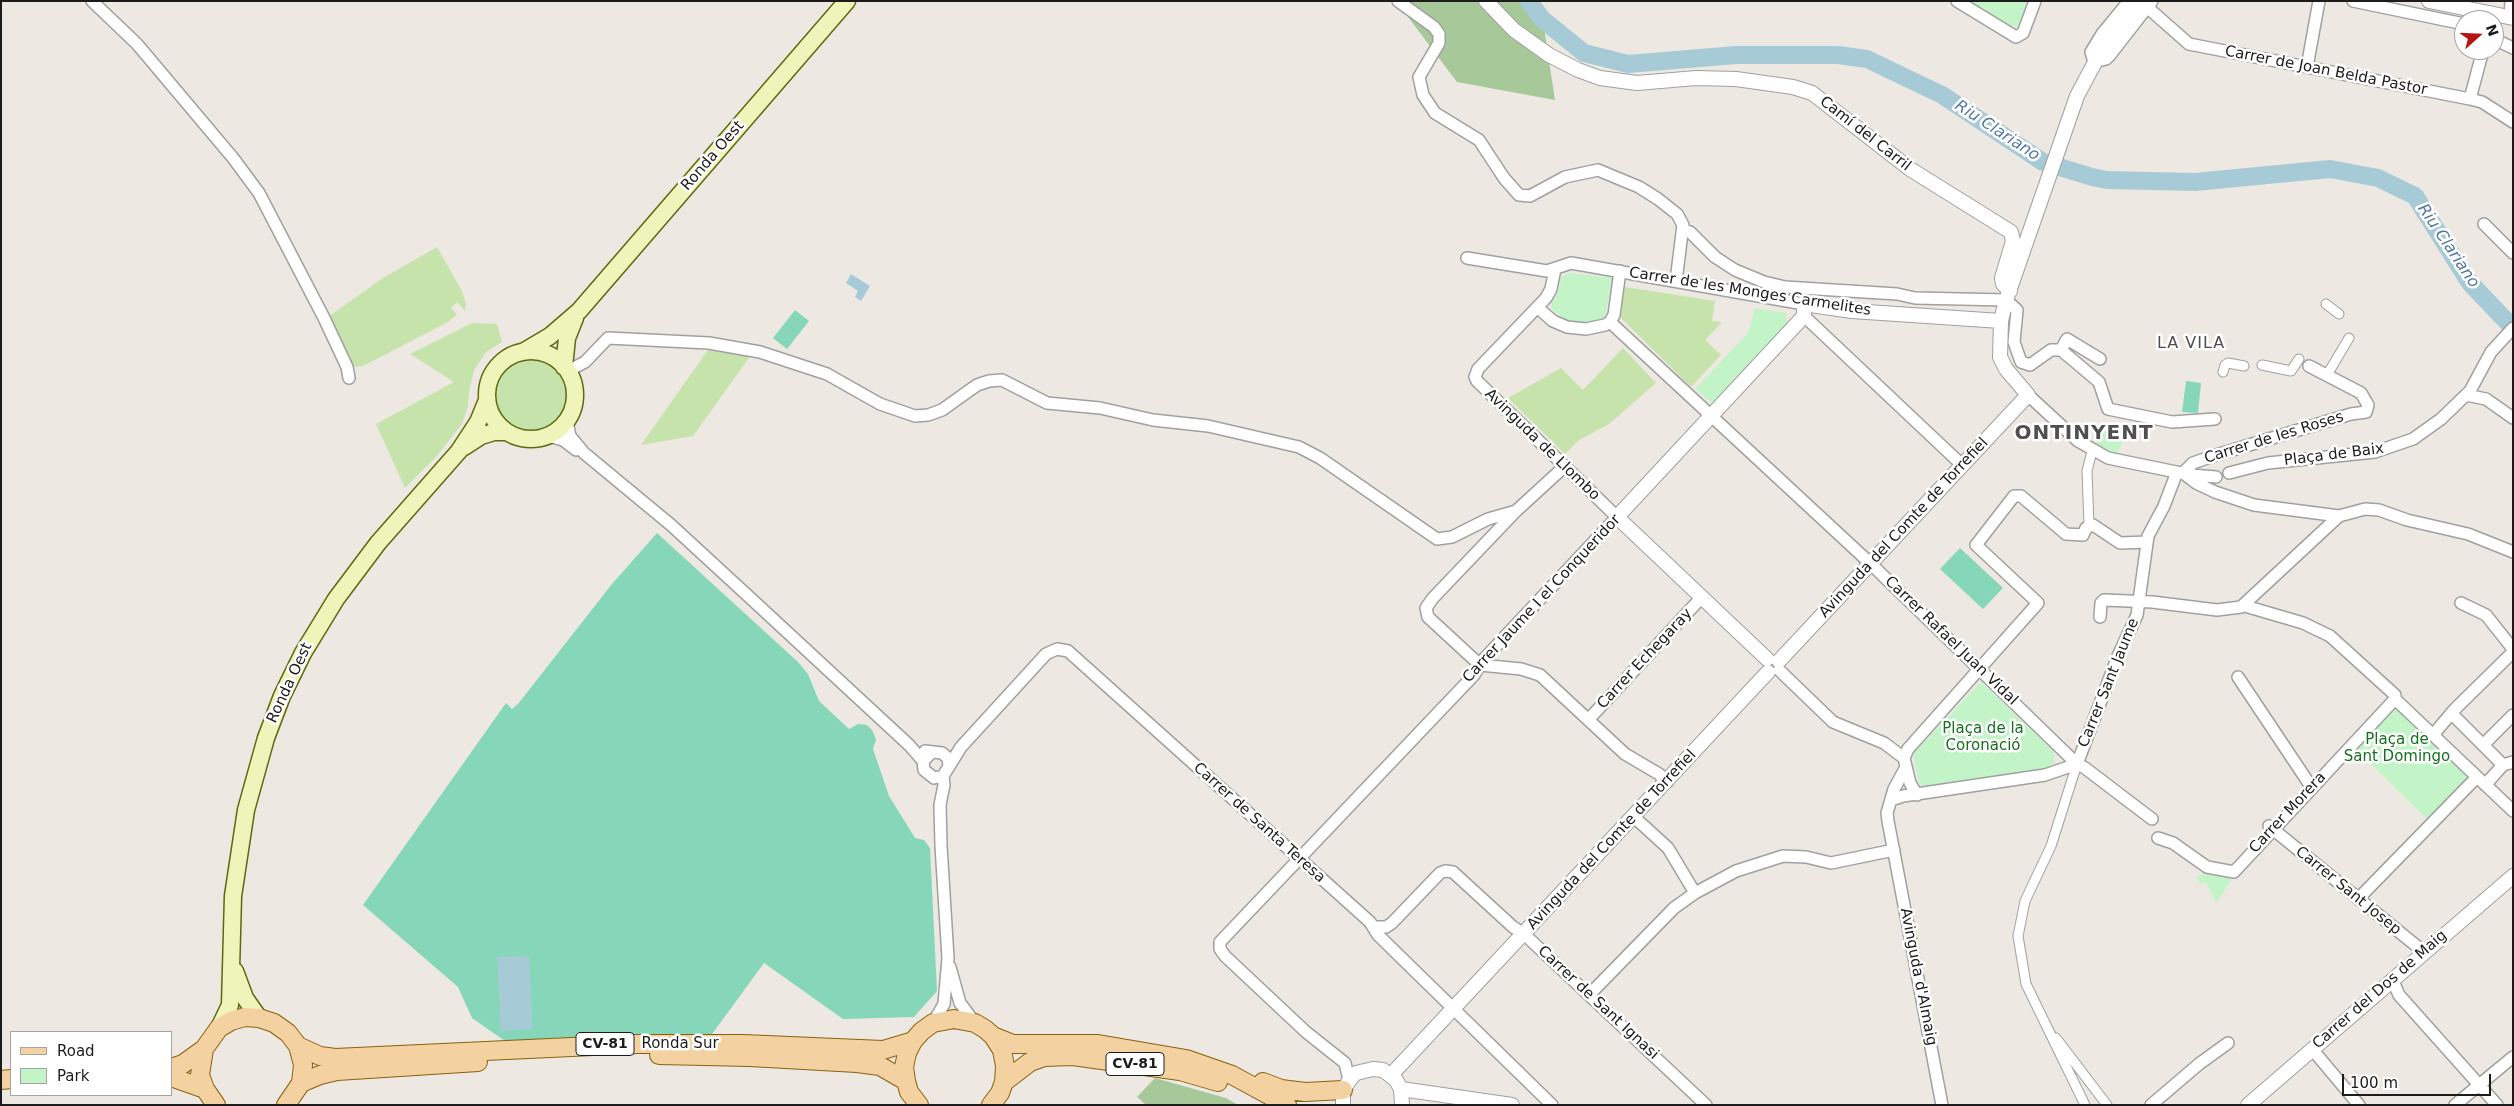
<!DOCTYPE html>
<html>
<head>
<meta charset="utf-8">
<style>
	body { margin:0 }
	#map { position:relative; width:2514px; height:1106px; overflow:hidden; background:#ede9e2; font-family:"DejaVu Sans",sans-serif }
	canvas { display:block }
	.frame { position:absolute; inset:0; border:2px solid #1c1c1c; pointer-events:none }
	.legend { position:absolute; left:10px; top:1031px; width:162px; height:65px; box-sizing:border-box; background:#fff; border:1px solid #a4a4a4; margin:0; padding:6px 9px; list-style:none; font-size:15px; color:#1c1c1c }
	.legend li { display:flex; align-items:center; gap:10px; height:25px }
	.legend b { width:25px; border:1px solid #a4a4a4 }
	.north { position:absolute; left:2454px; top:10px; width:50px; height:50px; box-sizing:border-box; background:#fff; border:1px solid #a4a4a4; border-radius:50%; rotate:70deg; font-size:14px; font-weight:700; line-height:20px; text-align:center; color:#1c1c1c }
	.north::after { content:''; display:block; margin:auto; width:18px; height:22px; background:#b81310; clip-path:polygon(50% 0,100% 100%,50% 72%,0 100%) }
	.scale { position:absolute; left:2342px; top:1074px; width:149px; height:22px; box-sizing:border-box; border:2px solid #1c1c1c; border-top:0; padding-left:6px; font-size:15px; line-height:18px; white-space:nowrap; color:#1c1c1c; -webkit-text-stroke:4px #fff; paint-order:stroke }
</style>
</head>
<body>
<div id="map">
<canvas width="2514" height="1106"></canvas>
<div class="frame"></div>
<ul class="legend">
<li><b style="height:6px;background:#f4d1a0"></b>Road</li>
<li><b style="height:14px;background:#c2f4c7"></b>Park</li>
</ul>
<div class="north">N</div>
<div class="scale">100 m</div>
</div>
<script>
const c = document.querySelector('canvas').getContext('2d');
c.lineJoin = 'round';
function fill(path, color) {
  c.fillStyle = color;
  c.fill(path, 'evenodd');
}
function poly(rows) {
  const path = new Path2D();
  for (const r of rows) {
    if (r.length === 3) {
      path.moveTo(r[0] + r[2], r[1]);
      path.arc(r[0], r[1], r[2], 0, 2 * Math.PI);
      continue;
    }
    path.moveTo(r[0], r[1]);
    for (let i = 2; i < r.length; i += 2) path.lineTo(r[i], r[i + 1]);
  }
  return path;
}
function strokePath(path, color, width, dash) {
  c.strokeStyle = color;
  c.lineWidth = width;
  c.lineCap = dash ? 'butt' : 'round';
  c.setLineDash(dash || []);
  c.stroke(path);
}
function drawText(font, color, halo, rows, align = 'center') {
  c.font = font + ' "DejaVu Sans",sans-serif';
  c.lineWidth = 5;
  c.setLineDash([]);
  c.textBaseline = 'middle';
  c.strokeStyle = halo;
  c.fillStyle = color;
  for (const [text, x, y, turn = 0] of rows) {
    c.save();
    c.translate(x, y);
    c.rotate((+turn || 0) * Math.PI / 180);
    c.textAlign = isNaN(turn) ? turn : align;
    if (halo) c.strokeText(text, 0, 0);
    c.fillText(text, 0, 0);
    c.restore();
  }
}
fill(poly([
	[437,247,462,291,466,304,465,311,457,302,451,308,457,315,448,322,363,366,353,367,328,317,383,278],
	[1625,287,1715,301,1712,321,1722,322,1705,340,1721,355,1691,387,1620,317],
	[472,323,497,324,502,342,486,352,474,370,469,392,468,406,462,424,436,457,405,488,376,424,454,382,410,354],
	[710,347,751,355,693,436,641,445],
	[1623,348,1656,383,1609,424,1579,440,1565,454,1508,398,1561,368,1583,390],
	[531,394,36]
]), '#c6e3ac');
fill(poly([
	[1396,1,1540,1,1555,100,1457,82],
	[1155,1078,1226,1098,1238,1105,1146,1105,1137,1097]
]), '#a7c99a');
fill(poly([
	[1970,1,2030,1,2023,21,2019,26,2014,26,2006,25],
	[1570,273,1612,278,1605,317,1590,322,1577,322,1564,319,1552,310,1551,304,1557,294,1562,276],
	[1755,308,1786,313,1788,325,1714,403,1712,403,1695,389,1748,333],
	[2102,425,2106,430,2124,439,2117,454,2092,442],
	[1981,682,2054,752,2054,763,2044,770,1924,786,1919,783,1913,754],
	[2399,710,2468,775,2469,779,2428,820,2357,750,2390,712],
	[2205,870,2229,875,2231,881,2216,903,2206,882,2200,884,2197,877,2203,874]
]), '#c2f4c7');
fill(poly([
	[795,310,809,321,787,349,773,338],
	[2186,381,2201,383,2198,413,2182,412],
	[657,533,798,662,808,674,819,701,849,729,858,724,867,725,872,730,876,739,873,749,889,796,915,838,924,840,930,848,937,991,914,1017,843,1019,764,963,712,1034,505,1041,472,1018,458,987,363,905,506,703,512,709,518,704,612,584],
	[1960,548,2003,588,1983,609,1940,569]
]), '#86d6b9');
fill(poly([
	[851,274,870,286,861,301,855,297,858,291,846,283],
	[529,956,533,1029,501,1031,497,957]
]), '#a6cbd7');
strokePath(poly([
	[1529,1,1542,19,1584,53,1628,64,1736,55,1838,55,1867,59,1942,95,2043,162,2092,177,2107,180,2195,182,2330,169,2378,178,2415,196,2470,283,2513,328]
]), '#a6cbd7', 18);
const pedestrian = poly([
	[2326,304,2339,314],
	[2262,365,2291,371,2299,359],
	[2223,372,2225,365,2228,363,2244,366],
	[2327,375,2349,338],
	[2089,526,2087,471,2092,451],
	[2077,764,2051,846,2025,901,2018,936,2026,984,2085,1105],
	[2056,1038,2107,1105]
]);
const minor = poly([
	[92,1,137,44,233,158,259,193,324,318,347,367,349,378],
	[1398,1,1434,27,1439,34,1439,43,1419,77,1423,95,1435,113,1479,140,1504,178,1519,195,1530,196,1565,177,1598,170,1639,187,1658,199,1677,214,1683,225,1676,281],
	[1957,1,2016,37,2023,33,2035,1],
	[2129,1,2102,34,2091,52,2094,62,2106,59,2110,55,2152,1],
	[2353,1,2464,24],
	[2147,7,2189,44,2470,99,2482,102,2513,122],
	[2510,17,2511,1],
	[2494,39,2513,48],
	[2307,67,2319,1],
	[2470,99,2483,50],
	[2484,224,2513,253],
	[1683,230,1690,232,1715,257,1735,270,1764,282,1785,287,1897,294,1915,298,2006,300,2017,310,2014,342,2021,362,2030,365,2051,350,2061,350],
	[1467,258,1547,271,1571,263,1804,304],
	[1538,308,1553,321,1567,327,1586,329,1605,325,1610,322,1614,315,1620,271],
	[1804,316,1962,465],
	[1610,322,1871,564,2077,764,2085,768,2152,819],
	[2100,359,2067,339,2061,350,2099,382,2108,409,2172,422,2215,419],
	[568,371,585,362,608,338,709,343,760,352,827,374,880,404,915,416,928,415,942,410,977,385,989,381,1002,380,1047,403,1100,408,1153,420,1208,426,1299,447,1320,458,1437,539,1452,537,1488,519,1516,511],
	[2028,395,2078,441,2108,458,2191,475,2216,477],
	[2466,395,2486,399,2513,418],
	[567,421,570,436,584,453,671,525,746,594,909,745,923,761],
	[548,436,563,440,576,450],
	[1564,467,1516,511,1433,598,1426,608,1428,617,1480,665,1521,669,1540,675,1625,754,1659,774,1667,782],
	[2183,473,2196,483,2215,492,2254,505,2339,516,2365,509,2379,510,2407,520,2468,534,2513,552],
	[2183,473,2193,463,2213,456,2351,414,2366,412,2368,405,2361,393,2309,366],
	[2229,473,2268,463,2375,452,2413,439,2441,419,2470,391,2491,352,2513,328],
	[2461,603,2486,615,2513,649],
	[2245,606,2303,623,2330,636,2395,695,2395,699,2513,811],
	[2100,617,2101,603,2104,600,2152,602,2217,610,2241,607,2339,516],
	[1779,670,1833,722,1884,743,1904,758],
	[2238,677,2312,788],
	[2452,714,2503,765],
	[1589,719,1701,598],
	[2433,735,2454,710,2513,652],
	[2483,745,2513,715],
	[925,751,942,753,948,758,949,766],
	[931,753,923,761,924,770,934,778,943,776,961,747,1046,654,1057,649,1068,651,1370,922,1378,935,1552,1105],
	[2077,764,2118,656,2137,615,2148,536,2164,506,2177,472],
	[1906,767,1894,789,1887,813,1888,821,1942,1105],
	[2485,785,2503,765,2513,762],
	[1917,795,1910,783,1904,758,1908,749,2038,603,1976,545,2014,496,2021,496,2066,534,2083,535,2086,528,2093,525,2120,543,2147,542],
	[1891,800,1903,796,2045,775,2077,764],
	[1634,817,1668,848,1695,893],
	[2269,826,2424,952],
	[2158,838,2173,843,2207,867,2234,872,2395,699],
	[2358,899,2477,777],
	[1373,927,1386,927,1392,923,1440,873,1445,871,1453,872,1513,927,1524,934,1706,1105],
	[950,967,960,1003,975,1023],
	[2392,979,2399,995,2497,1105],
	[1589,995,1674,908,1695,893,1736,871,1783,856,1806,857,1831,863,1894,850],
	[933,1023,944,1004,948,958,941,846,940,805,944,785,943,776],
	[2312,1049,2359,1105],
	[1349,1080,1345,1063,1306,1032,1225,956,1220,949,1220,942,1474,675,1483,660,1617,517,1477,381,1475,377,1478,369,1546,298,1551,289,1555,269],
	[2151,1105,2199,1064,2228,1043],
	[2455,1105,2513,1057]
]);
const tertiary = poly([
	[1486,1,1514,30,1549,55,1578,70,1600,78,1637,83,1696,78,1736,79,1793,87,1812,93,1910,169,2011,232,2013,241,2002,278,2003,284,2010,291],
	[2429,1,2513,18],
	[1767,659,1617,517,1804,316,1804,304,1852,311,2001,321],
	[1779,661,2028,395,2006,369,2000,357,2001,321,2006,300,2077,96,2103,47,2141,1],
	[1391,1075,1768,672],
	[1401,1089,1512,1105],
	[1343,1105,1343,1090,1351,1078,1356,1073,1373,1069,1383,1070,1396,1080,1401,1089,1402,1105],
	[2248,1105,2513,876]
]);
const secondary = poly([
	[531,395,44],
	[523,352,550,336,579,311,847,1],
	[564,367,567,338,575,318],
	[464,447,481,436,494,432,507,432],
	[235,971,245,998,259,1018],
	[219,1028,230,1005,233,896,246,810,266,738,282,696,303,653,336,599,378,543,459,451,478,422,487,400]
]);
const primary = poly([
	[993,1036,1013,1044,1098,1044,1186,1059,1232,1075,1287,1105],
	[298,1046,320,1056,335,1058,636,1044,743,1044,883,1050,913,1041],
	[659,1055,750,1057,857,1063,880,1066,906,1081],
	[171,1068,183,1064,204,1049],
	[171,1077,205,1089],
	[1,1080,11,1079],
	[1004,1082,1030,1062,1044,1057,1073,1056,1180,1071,1218,1082],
	[1263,1082,1281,1089,1305,1092,1343,1090],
	[301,1083,320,1075,337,1071,478,1062],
	[216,1105,205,1089,200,1075,204,1049,219,1028,231,1021,245,1017,259,1018,274,1023,288,1033,298,1046,303,1065,301,1083,286,1105],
	[919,1105,909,1092,906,1081,904,1067,907,1053,913,1041,922,1031,933,1023,954,1019,975,1023,985,1029,993,1036,1002,1050,1005,1066,1004,1082,1000,1093,991,1105]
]);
strokePath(pedestrian, '#a0a0a0', 11);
strokePath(minor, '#a0a0a0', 14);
strokePath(tertiary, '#a0a0a0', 16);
strokePath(secondary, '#5d690d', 19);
strokePath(primary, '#88610c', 20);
strokePath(pedestrian, '#fff', 9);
strokePath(minor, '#fff', 11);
strokePath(tertiary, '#fff', 14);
strokePath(secondary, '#eff4ba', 16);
strokePath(primary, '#f4d1a0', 18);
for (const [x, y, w] of [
	[605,1044,58],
	[1135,1064,58]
]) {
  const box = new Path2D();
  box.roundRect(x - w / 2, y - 11.5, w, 23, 4);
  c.fillStyle = '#fff';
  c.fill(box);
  strokePath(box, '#1c1c1c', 1);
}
drawText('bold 14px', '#1c1c1c', null, [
	["CV-81",605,1044],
	["CV-81",1135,1064]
]);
drawText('15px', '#1c1c1c', '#fff', [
	["Carrer de Joan Belda Pastor",2326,71,11],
	["Camí del Carril",1865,134,38],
	["Ronda Oest",713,156,-49],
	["Carrer de les Monges Carmelites",1750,292,9],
	["Carrer de les Roses",2274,438,-17],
	["Avinguda de Llombo",1542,445,44],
	["Plaça de Baix",2334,455,-7],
	["Avinguda del Comte de Torrefiel",1904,528,-47],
	["Carrer Jaume I el Conqueridor",1542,599,-47],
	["Carrer Rafael Juan Vidal",1951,641,44],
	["Carrer Echegaray",1645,659,-47],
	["Ronda Oest",290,683,-65],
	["Carrer Sant Jaume",2109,683,-68],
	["Carrer Morera",2288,813,-47],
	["Carrer de Santa Teresa",1259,823,42],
	["Avinguda del Comte de Torrefiel",1612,840,-47],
	["Carrer Sant Josep",2348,891,39],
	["Avinguda d'Almaig",1918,977,79],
	["Carrer del Dos de Maig",2380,990,-41],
	["Carrer de Sant Ignasi",1598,1003,43],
	["Ronda Sur",680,1044]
]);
drawText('15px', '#14701d', '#fff', [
	["Plaça de la",1983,729],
	["Coronació",1983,746],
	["Plaça de",2397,740],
	["Sant Domingo",2397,757]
]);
drawText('italic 16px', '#5178a3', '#fff', [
	["Riu Clariano",1997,131,33],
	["Riu Clariano",2448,246,56]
]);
c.letterSpacing = '1px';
drawText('16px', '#4f4f4f', '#fff', [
	["LA VILA",2191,344]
]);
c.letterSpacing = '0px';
c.letterSpacing = '1px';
drawText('bold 20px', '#4f4f4f', '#fff', [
	["ONTINYENT",2084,434]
]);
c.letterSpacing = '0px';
</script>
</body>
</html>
